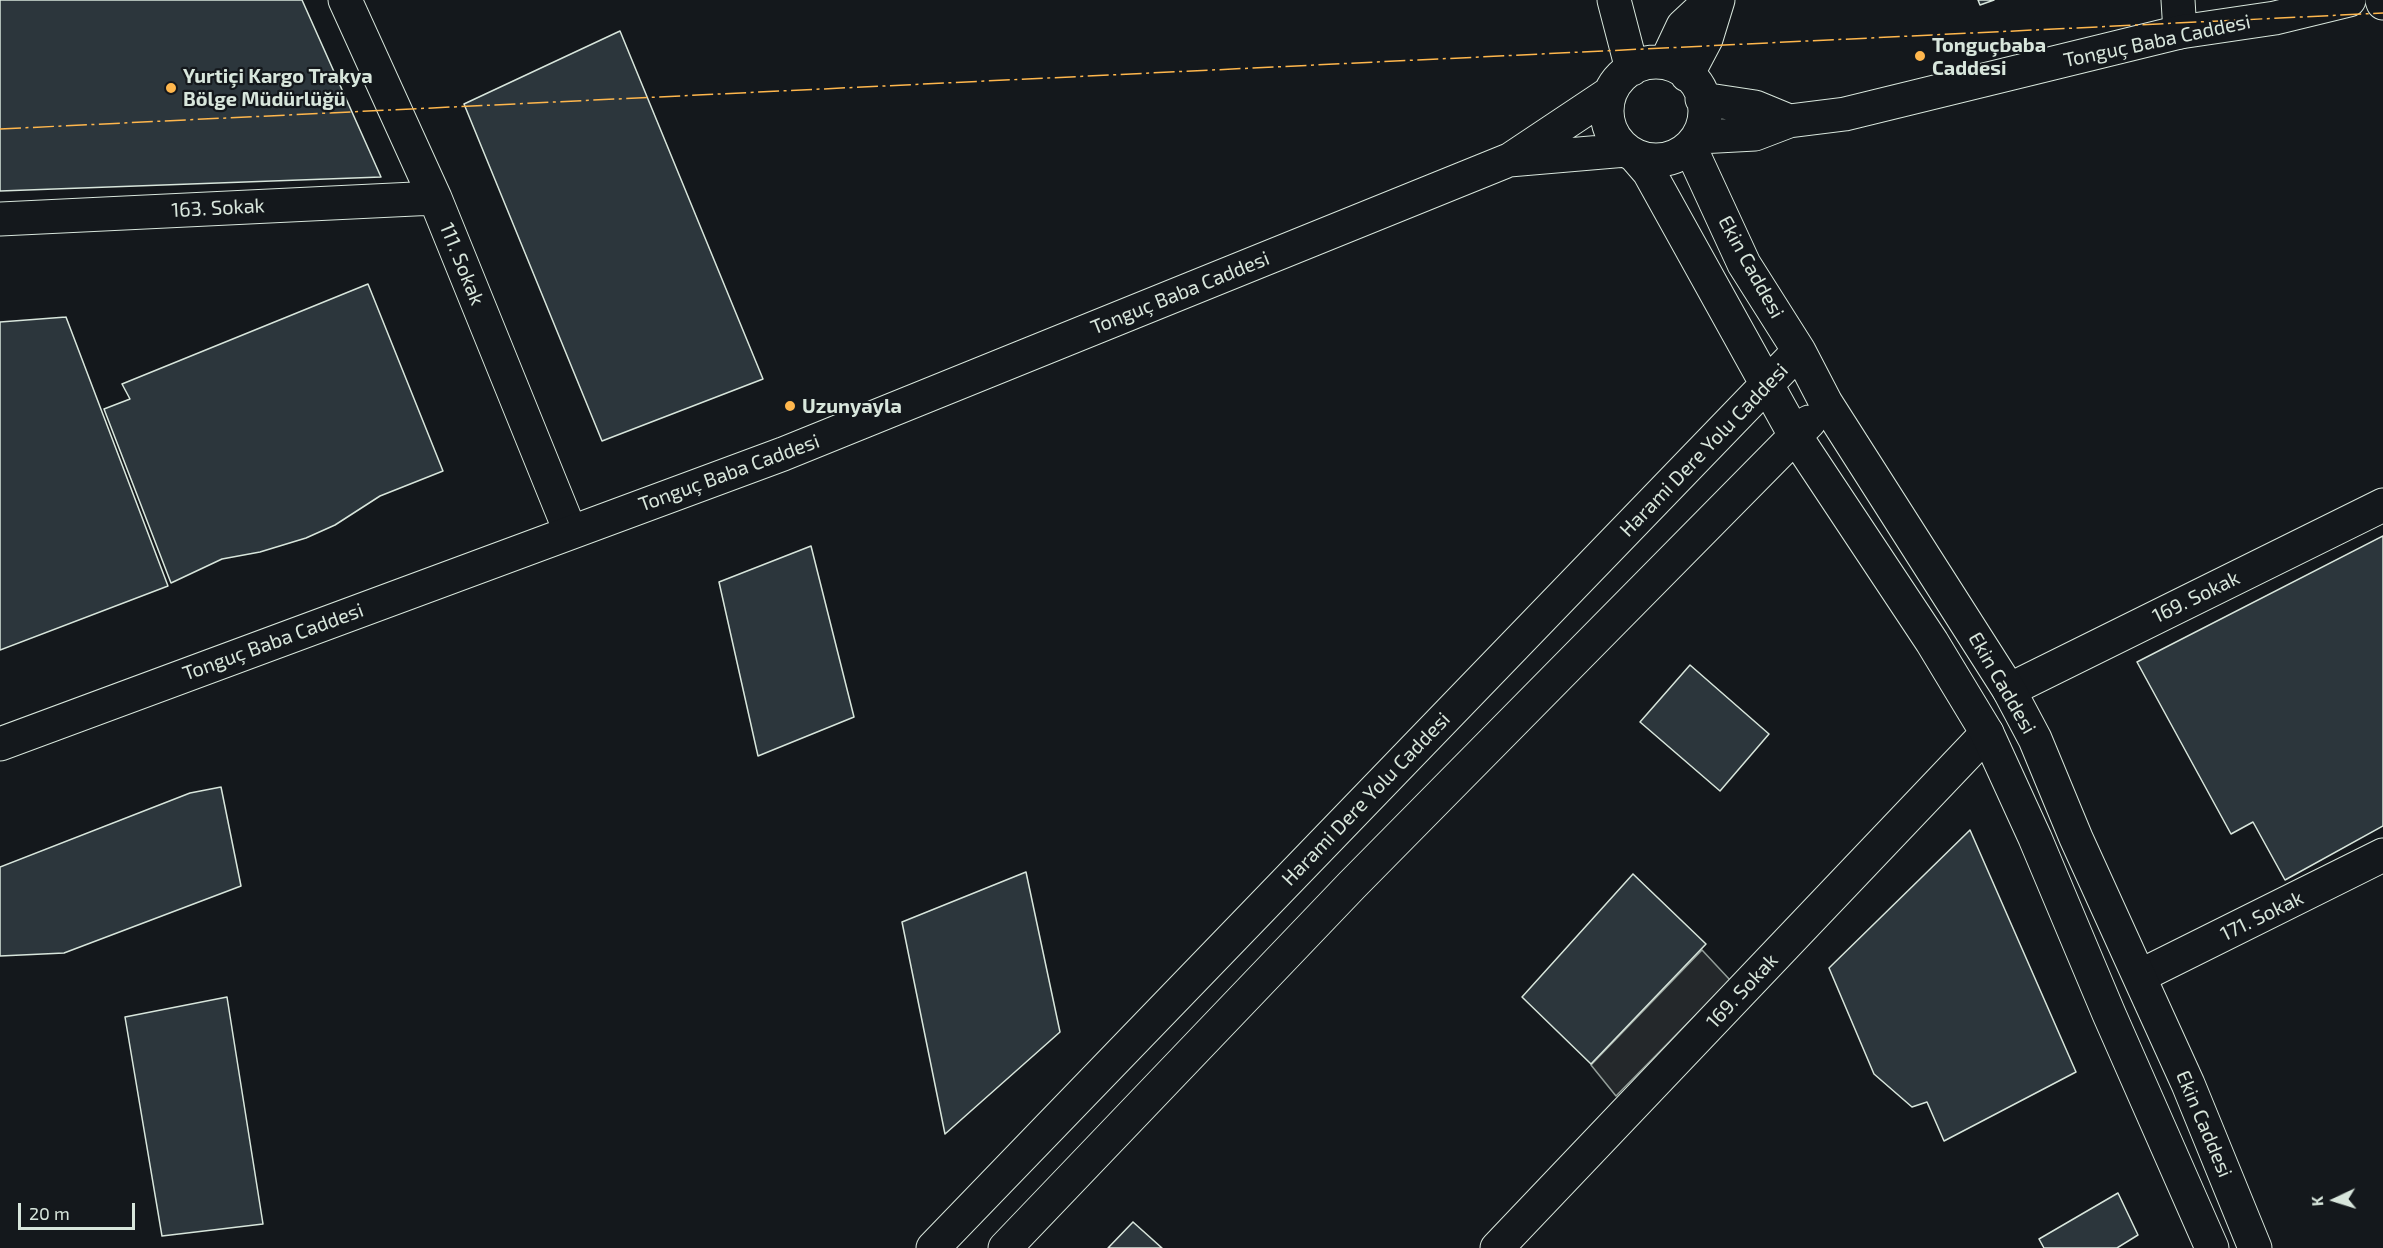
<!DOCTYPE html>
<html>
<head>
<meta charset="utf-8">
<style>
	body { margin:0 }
	#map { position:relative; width:2383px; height:1248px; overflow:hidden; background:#14181c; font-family:"Exo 2",sans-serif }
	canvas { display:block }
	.north { position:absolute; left:2305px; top:1170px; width:60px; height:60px; -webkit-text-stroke:4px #14181c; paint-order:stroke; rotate:266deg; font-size:16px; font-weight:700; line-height:24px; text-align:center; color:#d8e6dc }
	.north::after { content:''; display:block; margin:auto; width:21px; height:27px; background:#d8e6dc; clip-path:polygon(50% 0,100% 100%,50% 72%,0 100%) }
	.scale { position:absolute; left:18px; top:1203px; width:117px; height:27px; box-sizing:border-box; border:3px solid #d8e6dc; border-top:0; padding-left:8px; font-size:18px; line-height:21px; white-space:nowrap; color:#d8e6dc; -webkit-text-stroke:4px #14181c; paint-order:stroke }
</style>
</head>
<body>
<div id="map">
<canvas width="2383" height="1248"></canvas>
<div class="north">K</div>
<div class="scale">20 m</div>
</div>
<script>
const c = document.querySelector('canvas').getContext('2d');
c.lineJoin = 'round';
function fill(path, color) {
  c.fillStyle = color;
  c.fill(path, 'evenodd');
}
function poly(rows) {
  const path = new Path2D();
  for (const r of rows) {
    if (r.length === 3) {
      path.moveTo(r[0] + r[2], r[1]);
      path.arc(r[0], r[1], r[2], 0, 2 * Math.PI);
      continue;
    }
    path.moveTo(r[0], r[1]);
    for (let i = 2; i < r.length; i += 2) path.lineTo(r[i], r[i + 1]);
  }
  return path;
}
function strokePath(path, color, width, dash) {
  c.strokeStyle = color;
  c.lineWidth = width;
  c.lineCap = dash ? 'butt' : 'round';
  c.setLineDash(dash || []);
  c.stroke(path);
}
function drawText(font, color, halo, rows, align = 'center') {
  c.font = font + ' "Exo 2",sans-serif';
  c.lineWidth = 4.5;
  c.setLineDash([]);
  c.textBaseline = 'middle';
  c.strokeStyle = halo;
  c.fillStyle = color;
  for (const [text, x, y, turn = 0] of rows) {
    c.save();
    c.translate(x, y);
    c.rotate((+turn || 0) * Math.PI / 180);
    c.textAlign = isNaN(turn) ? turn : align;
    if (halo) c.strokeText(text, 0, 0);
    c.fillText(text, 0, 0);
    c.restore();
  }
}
const parking = poly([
	[1702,950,1730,980,1616,1096,1591,1065,1702,950]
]);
fill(parking, '#24282b');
strokePath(parking, '#939e99', 1.5);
const building = poly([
	[0,0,302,0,381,177,0,191,0,0],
	[1978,0,1994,0,1980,5,1978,0],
	[620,31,763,379,602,441,464,104,620,31],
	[368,284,443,471,380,496,335,525,306,538,260,552,222,559,171,583,104,409,130,399,122,384,368,284],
	[66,317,168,586,0,650,0,322,66,317],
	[2383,536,2383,826,2285,880,2253,822,2231,834,2137,662,2383,536],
	[811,546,854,717,758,756,719,582,811,546],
	[1690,665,1769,734,1720,791,1640,722,1690,665],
	[221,787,241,886,64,953,0,956,0,867,190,793,221,787],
	[1970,830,2076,1072,1944,1141,1927,1102,1912,1107,1874,1074,1829,968,1970,830],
	[1026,872,1060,1032,945,1134,902,922,1026,872],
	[1633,874,1706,944,1591,1064,1522,997,1633,874],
	[227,997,263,1224,162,1236,125,1017,227,997],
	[2118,1193,2138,1235,2117,1248,2044,1248,2039,1239,2118,1193],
	[1133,1222,1162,1248,1108,1248,1133,1222]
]);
fill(building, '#2c363c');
strokePath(building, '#d8e6dc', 1.5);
const street = poly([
	[345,0,435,198,570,531],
	[2178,0,2180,32],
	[2382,0,2383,3],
	[0,219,435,198],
	[2009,690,2383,505],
	[2140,976,2383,855],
	[1497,1248,1987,733]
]);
const secondary = poly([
	[1614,0,1632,69],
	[1666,62,1683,26,1711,0],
	[1656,111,49],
	[1687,75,1706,39,1718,0],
	[1702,99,1755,107,1789,121],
	[1699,137,1755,134,1789,121,1845,114,2180,32,2275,18,2349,0],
	[1690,147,1744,264,1799,351,1826,403,2009,690,2035,739,2076,838,2188,1084,2255,1248],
	[1636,157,1649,172,1796,437,1932,642,1987,733,2035,838,2109,1014,2212,1248],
	[1511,159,1610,93],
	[0,744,783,454,1509,160,1626,150],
	[933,1248,1799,351],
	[1005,1248,1352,885,1809,422]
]);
strokePath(street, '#d8e6dc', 35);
strokePath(secondary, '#d8e6dc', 35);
strokePath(street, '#14181c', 33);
strokePath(secondary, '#14181c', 33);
strokePath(poly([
	[0,129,2383,13]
]), '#ffb74d', 1.5, [21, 4.5, 3, 4.5]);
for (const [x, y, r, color] of [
	[1920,56,6,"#ffb74d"],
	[171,88,6,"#ffb74d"],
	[790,406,6,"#ffb74d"]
]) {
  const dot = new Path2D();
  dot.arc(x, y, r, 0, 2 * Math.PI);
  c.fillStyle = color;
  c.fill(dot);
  strokePath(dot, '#14181c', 2);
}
drawText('20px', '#d8e6dc', '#14181c', [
	["Tonguç Baba Caddesi",2157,41,-12],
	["163. Sokak",218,208,-3],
	["111. Sokak",462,264,68],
	["Ekin Caddesi",1751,267,61],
	["Tonguç Baba Caddesi",1180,293,-22],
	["Harami Dere Yolu Caddesi",1704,450,-46],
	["Tonguç Baba Caddesi",729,473,-20],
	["169. Sokak",2196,597,-26],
	["Tonguç Baba Caddesi",273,642,-20],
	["Ekin Caddesi",2002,683,60],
	["Harami Dere Yolu Caddesi",1366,799,-46],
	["171. Sokak",2262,916,-26],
	["169. Sokak",1742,991,-47],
	["Ekin Caddesi",2204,1124,67]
]);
drawText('bold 20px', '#d8e6dc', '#14181c', [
	["Tonguçbaba",1932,45],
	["Caddesi",1932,68],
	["Yurtiçi Kargo Trakya",183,76],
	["Bölge Müdürlüğü",183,99],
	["Uzunyayla",802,406]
], 'left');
</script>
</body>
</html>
